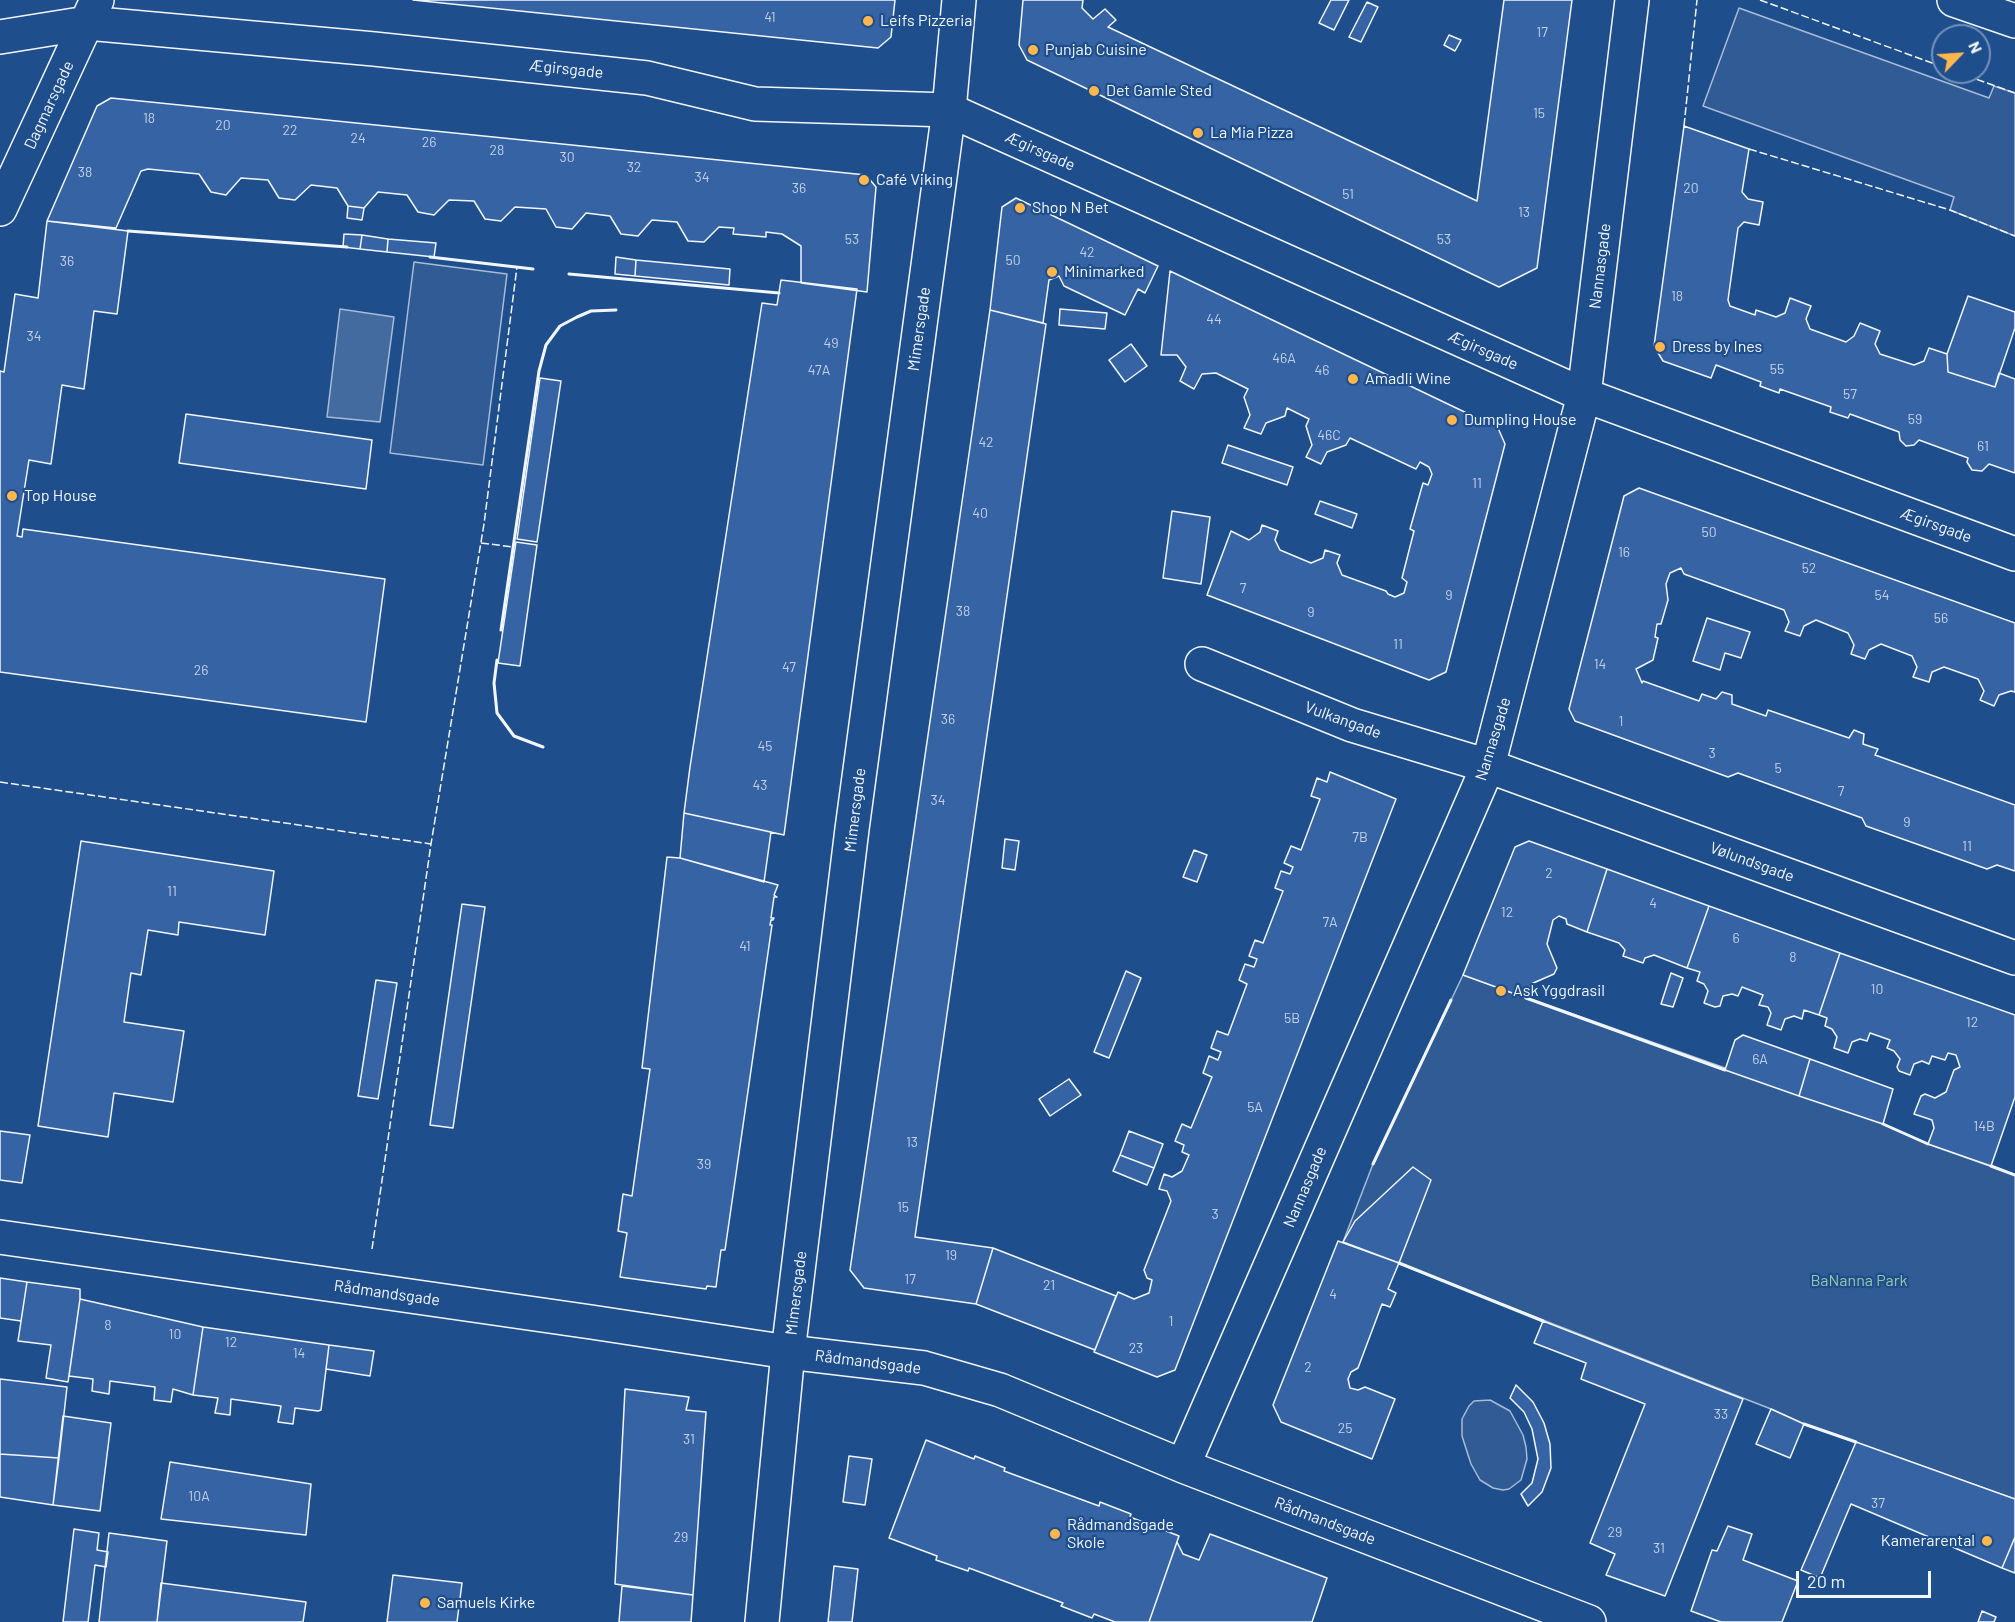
<!DOCTYPE html>
<html>
<head>
<meta charset="utf-8">
<style>
	body { margin:0 }
	#map { position:relative; width:2015px; height:1622px; overflow:hidden; background:#1f4e8c; font-family:Barlow,sans-serif }
	canvas { display:block }
	.north { position:absolute; left:1931px; top:24px; width:60px; height:60px; box-sizing:border-box; background:#1f4e8c; border:2px solid #7391ba; border-radius:50%; rotate:65deg; font-size:16px; font-weight:700; line-height:24px; text-align:center; color:#f2f6ff }
	.north::after { content:''; display:block; margin:auto; width:21px; height:27px; background:#ffb74d; clip-path:polygon(50% 0,100% 100%,50% 72%,0 100%) }
	.scale { position:absolute; left:1796px; top:1571px; width:135px; height:27px; box-sizing:border-box; border:3px solid #f2f6ff; border-top:0; padding-left:8px; font-size:18px; line-height:21px; white-space:nowrap; color:#f2f6ff; -webkit-text-stroke:4px #1f4e8c; paint-order:stroke }
</style>
</head>
<body>
<div id="map">
<canvas width="2015" height="1622"></canvas>
<div class="north">N</div>
<div class="scale">20 m</div>
</div>
<script>
const c = document.querySelector('canvas').getContext('2d');
c.lineJoin = 'round';
function fill(path, color) {
  c.fillStyle = color;
  c.fill(path, 'evenodd');
}
function poly(rows) {
  const path = new Path2D();
  for (const r of rows) {
    path.moveTo(r[0], r[1]);
    for (let i = 2; i < r.length; i += 2) path.lineTo(r[i], r[i + 1]);
  }
  return path;
}
function strokePath(path, color, width, dash) {
  c.strokeStyle = color;
  c.lineWidth = width;
  c.lineCap = dash ? 'butt' : 'round';
  c.setLineDash(dash || []);
  c.stroke(path);
}
function drawText(font, color, halo, rows, align = 'center') {
  c.font = font + ' Barlow,sans-serif';
  c.lineWidth = 4.5;
  c.setLineDash([]);
  c.textBaseline = 'middle';
  c.strokeStyle = halo;
  c.fillStyle = color;
  for (const [text, x, y, turn = 0] of rows) {
    c.save();
    c.translate(x, y);
    c.rotate((+turn || 0) * Math.PI / 180);
    c.textAlign = isNaN(turn) ? turn : align;
    if (halo) c.strokeText(text, 0, 0);
    c.fillText(text, 0, 0);
    c.restore();
  }
}
const green = poly([
	[1739,8,1989,98,1994,86,2015,93,2015,236,1950,210,1954,197,1703,106,1739,8],
	[414,262,507,274,483,465,390,453,414,262],
	[1463,975,1883,1124,1928,1144,2015,1175,2015,1499,1804,1424,1771,1409,1343,1242,1373,1164,1463,975],
	[1490,1400,1510,1411,1523,1435,1526,1447,1527,1459,1521,1480,1509,1489,1503,1490,1493,1488,1480,1480,1471,1464,1462,1436,1462,1419,1469,1406,1474,1401,1490,1400]
]);
fill(green, '#305b95');
strokePath(green, '#a8bbd7', 1.5);
const water = poly([
	[340,309,394,317,380,422,327,417,340,309]
]);
fill(water, '#446ba0');
strokePath(water, '#a8bbd7', 1.5);
const building = poly([
	[413,0,895,0,891,37,878,48,413,0],
	[1023,0,1083,0,1082,8,1093,19,1105,9,1116,20,1108,27,1477,201,1504,0,1572,0,1537,268,1499,287,1027,60,1019,45,1023,0],
	[1331,0,1349,0,1334,30,1319,23,1331,0],
	[1367,2,1378,7,1361,42,1349,37,1367,2],
	[1449,35,1461,40,1455,51,1444,45,1449,35],
	[111,98,866,175,876,187,867,292,801,283,801,246,782,234,766,232,766,237,733,234,734,228,719,227,704,242,688,241,677,222,652,220,638,236,621,234,610,216,586,213,572,229,556,227,546,209,515,207,501,221,485,219,474,201,449,200,434,215,418,212,407,195,378,192,364,208,348,206,337,188,311,185,295,200,279,198,268,180,241,178,226,195,211,192,199,174,148,169,141,171,116,228,47,221,97,106,111,98],
	[1684,126,1749,149,1742,192,1748,199,1763,202,1759,225,1744,222,1738,228,1728,300,1730,306,1755,315,1756,310,1776,317,1785,313,1790,298,1811,306,1806,319,1810,329,1846,342,1854,336,1860,323,1880,331,1875,344,1880,354,1914,365,1924,361,1929,348,1947,354,1948,372,1995,387,1999,373,2015,379,2015,473,1989,464,1982,471,1972,470,1967,462,1968,458,1919,440,1914,445,1906,446,1900,440,1899,432,1850,414,1848,418,1830,412,1831,407,1780,389,1779,393,1760,386,1761,382,1716,365,1711,378,1663,361,1654,346,1684,126],
	[1016,198,1158,266,1145,293,1138,289,1125,315,1064,286,1059,276,1049,280,1043,323,990,310,1002,207,1016,198],
	[348,206,364,208,362,220,347,218,348,206],
	[47,221,128,231,117,314,94,311,84,389,62,385,51,464,29,460,17,536,22,537,23,529,385,579,366,722,0,672,0,371,4,372,15,294,38,298,47,221],
	[344,234,362,235,360,249,343,247,344,234],
	[362,235,388,239,387,252,360,249,362,235],
	[388,239,436,243,434,257,387,252,388,239],
	[616,257,636,260,635,276,615,274,616,257],
	[636,260,730,269,729,285,635,276,636,260],
	[1170,271,1498,428,1505,444,1446,672,1429,680,1207,595,1231,531,1249,540,1260,532,1262,525,1278,531,1275,540,1280,550,1311,563,1323,558,1325,550,1340,555,1337,563,1342,575,1386,591,1388,594,1395,597,1404,593,1407,582,1402,578,1414,531,1410,529,1423,483,1428,485,1432,474,1429,467,1420,462,1416,469,1350,438,1346,445,1327,452,1321,464,1306,457,1312,445,1306,426,1309,419,1287,408,1285,416,1266,423,1261,434,1244,428,1250,415,1244,397,1248,389,1216,373,1202,374,1194,389,1180,381,1186,367,1177,355,1161,355,1170,271],
	[781,280,857,289,784,835,684,813,690,767,762,303,777,305,781,280],
	[1968,296,2015,312,2015,328,1995,387,1948,372,1947,354,1968,296],
	[1060,309,1107,313,1105,329,1059,325,1060,309],
	[990,310,1046,324,915,1237,993,1248,976,1304,864,1288,850,1270,990,310],
	[1131,344,1147,366,1125,382,1109,360,1131,344],
	[540,378,561,381,537,542,517,539,540,378],
	[186,414,372,440,366,489,179,463,186,414],
	[1228,445,1293,467,1287,485,1222,463,1228,445],
	[1639,488,2015,623,2015,692,2011,691,1999,695,1994,706,1980,700,1984,691,1978,679,1944,667,1932,672,1929,682,1913,677,1917,667,1912,656,1881,644,1869,650,1865,659,1851,654,1854,645,1848,633,1816,620,1804,626,1800,636,1785,631,1789,622,1784,610,1684,574,1681,568,1670,573,1666,584,1668,600,1661,624,1657,624,1655,637,1658,638,1653,660,1636,669,1642,683,1643,681,1699,701,1702,694,1716,699,1722,692,1732,695,1732,704,1766,716,1768,710,1849,738,1854,730,1864,734,1863,744,1878,749,1875,755,2015,805,2015,871,1997,865,1987,869,1866,826,1862,818,1738,773,1728,777,1575,721,1569,709,1624,496,1639,488],
	[1320,501,1357,514,1352,528,1315,514,1320,501],
	[1172,511,1210,517,1201,584,1163,578,1172,511],
	[516,542,537,545,520,666,498,663,516,542],
	[1707,618,1750,632,1741,658,1725,653,1720,670,1693,661,1707,618],
	[1330,772,1396,799,1175,1370,1157,1377,1094,1352,1118,1292,1134,1299,1149,1293,1152,1280,1147,1278,1144,1270,1171,1201,1167,1191,1159,1189,1164,1174,1172,1177,1182,1171,1189,1155,1182,1152,1184,1145,1175,1141,1182,1124,1191,1128,1212,1077,1203,1073,1209,1056,1218,1060,1221,1052,1211,1048,1217,1031,1228,1035,1247,984,1239,980,1245,964,1254,967,1257,959,1249,956,1255,940,1263,943,1283,891,1275,888,1281,871,1290,874,1293,867,1284,863,1291,846,1301,850,1320,799,1311,796,1317,778,1327,782,1330,772],
	[684,813,771,832,764,882,680,858,684,813],
	[1005,839,1019,841,1015,870,1002,868,1005,839],
	[81,841,274,871,265,935,179,922,178,935,148,930,141,975,131,973,124,1022,184,1031,173,1102,114,1093,108,1137,38,1126,81,841],
	[1529,841,1607,869,1587,932,1567,924,1566,919,1559,916,1553,920,1547,944,1557,968,1554,974,1531,984,1526,998,1463,975,1515,847,1529,841],
	[1194,850,1207,855,1197,882,1183,877,1194,850],
	[667,857,680,858,778,885,774,895,777,897,774,897,771,918,774,918,773,920,771,920,770,925,772,925,725,1250,721,1250,716,1287,707,1286,706,1289,620,1277,627,1233,618,1231,623,1194,632,1196,650,1069,642,1068,667,857],
	[1607,869,1709,906,1687,968,1654,955,1645,958,1643,963,1623,956,1625,950,1619,943,1587,932,1607,869],
	[462,904,485,907,453,1128,430,1125,462,904],
	[1709,906,1840,953,1819,1015,1804,1010,1802,1019,1794,1016,1785,1019,1781,1030,1767,1025,1771,1013,1768,1007,1759,1005,1763,995,1742,987,1738,996,1732,994,1723,996,1720,1006,1715,1007,1704,1003,1708,991,1704,984,1697,981,1700,972,1687,968,1709,906],
	[1840,953,2015,1015,2015,1097,1991,1166,1928,1144,1934,1128,1932,1120,1914,1114,1921,1096,1925,1094,1935,1098,1946,1092,1954,1070,1960,1067,1956,1055,1948,1053,1945,1060,1932,1056,1929,1064,1922,1061,1914,1064,1910,1075,1899,1071,1897,1067,1900,1059,1894,1051,1887,1048,1890,1040,1870,1033,1867,1041,1860,1039,1852,1042,1848,1053,1834,1048,1837,1037,1832,1029,1825,1026,1827,1018,1819,1015,1840,953],
	[1126,971,1141,978,1109,1058,1094,1052,1126,971],
	[1671,973,1683,978,1673,1007,1661,1004,1671,973],
	[376,980,397,983,378,1099,358,1096,376,980],
	[1743,1035,1810,1059,1799,1096,1725,1070,1735,1040,1743,1035],
	[1810,1059,1893,1089,1883,1124,1799,1096,1810,1059],
	[1069,1079,1081,1095,1050,1116,1039,1099,1069,1079],
	[0,1131,30,1135,22,1183,0,1180,0,1131],
	[1129,1131,1163,1144,1154,1168,1120,1155,1129,1131],
	[1120,1155,1154,1168,1147,1185,1113,1171,1120,1155],
	[1413,1167,1431,1180,1399,1263,1343,1242,1355,1221,1413,1167],
	[1338,1241,1399,1263,1388,1289,1396,1293,1390,1307,1382,1304,1358,1368,1351,1372,1348,1379,1350,1388,1358,1390,1365,1387,1395,1399,1372,1459,1281,1422,1273,1405,1338,1241],
	[993,1248,1116,1296,1095,1350,976,1304,993,1248],
	[0,1278,27,1282,21,1321,0,1318,0,1278],
	[27,1282,80,1289,80,1299,68,1382,46,1378,51,1345,18,1341,27,1282],
	[80,1299,203,1327,193,1395,173,1389,171,1402,154,1400,155,1387,110,1381,109,1394,92,1391,93,1379,69,1376,80,1299],
	[1543,1321,1743,1399,1665,1596,1606,1575,1615,1554,1590,1543,1645,1404,1581,1379,1586,1363,1534,1343,1543,1321],
	[203,1327,329,1345,321,1410,318,1411,295,1408,293,1424,278,1422,281,1406,231,1399,230,1415,215,1413,218,1398,193,1395,203,1327],
	[329,1345,374,1351,370,1376,326,1369,329,1345],
	[0,1379,67,1387,59,1458,0,1454,0,1379],
	[1516,1385,1533,1402,1544,1423,1550,1444,1551,1468,1542,1492,1528,1506,1521,1494,1532,1483,1538,1459,1532,1429,1524,1412,1510,1398,1516,1385],
	[625,1389,689,1397,686,1410,706,1412,693,1595,615,1584,625,1389],
	[1771,1409,1804,1424,1790,1458,1756,1444,1771,1409],
	[63,1416,111,1423,100,1511,53,1505,63,1416],
	[926,1440,974,1459,975,1456,1005,1468,1004,1471,1099,1506,1100,1502,1131,1514,1130,1517,1179,1536,1149,1622,1115,1622,1094,1614,1092,1618,1061,1606,1063,1603,969,1568,968,1571,936,1560,937,1556,889,1538,926,1440],
	[1856,1442,2015,1499,2015,1537,2002,1568,1851,1504,1820,1578,1801,1570,1856,1442],
	[0,1454,59,1458,53,1505,0,1497,0,1454],
	[849,1456,872,1459,865,1505,843,1502,849,1456],
	[170,1462,311,1484,306,1535,161,1519,170,1462],
	[1728,1526,1752,1534,1743,1560,1798,1581,1782,1622,1721,1622,1691,1611,1712,1550,1717,1551,1728,1526],
	[74,1529,99,1533,97,1550,108,1552,106,1567,95,1565,88,1622,63,1622,74,1529],
	[109,1533,167,1541,157,1622,99,1622,109,1533],
	[1210,1534,1327,1578,1312,1622,1149,1622,1177,1542,1183,1554,1199,1560,1210,1534],
	[2015,1537,2015,1573,2002,1568,2015,1537],
	[834,1566,858,1569,852,1622,828,1622,834,1566],
	[393,1575,462,1583,457,1622,387,1622,393,1575],
	[161,1583,306,1602,303,1622,157,1622,161,1583],
	[622,1586,693,1595,691,1622,619,1622,622,1586],
	[1982,1611,1996,1617,1994,1622,1978,1622,1982,1611]
]);
fill(building, '#3563a3');
strokePath(building, '#f2f6ff', 1.5);
const minor = poly([
	[1954,0,2015,21],
	[0,37,87,23,374,49,647,78,755,104,949,110,1584,395,2015,554],
	[0,209,97,0],
	[1202,664,1352,725,1488,766,2015,958],
	[0,1237,591,1322,788,1352,924,1368,1000,1390,1183,1466,1589,1622],
	[1183,1466,1488,766,1584,395,1632,0]
]);
const tertiary = poly([
	[762,1622,788,1352,852,829,949,110,959,0]
]);
strokePath(minor, '#f2f6ff', 36);
strokePath(tertiary, '#f2f6ff', 36);
strokePath(minor, '#1f4e8c', 33);
strokePath(tertiary, '#1f4e8c', 33);
strokePath(poly([
	[1760,0,1943,67],
	[1956,72,2015,93],
	[1684,126,1697,0],
	[1749,149,1950,210,2015,236],
	[481,543,513,547],
	[0,782,431,844],
	[372,1249,431,844,484,524,517,267]
]), '#f2f6ff', 1.5, [8, 3]);
strokePath(poly([
	[128,231,347,247],
	[430,257,533,269],
	[569,274,779,293],
	[501,630,539,371,546,345,560,326,577,317,591,311,616,310],
	[497,660,494,683,497,713,514,736,543,747],
	[1526,998,1725,1070],
	[1883,1124,1928,1144],
	[1373,1164,1451,1000],
	[1991,1166,2015,1175],
	[1399,1263,1543,1321],
	[1804,1424,1856,1442]
]), '#f2f6ff', 3);
for (const [x, y, r, color] of [
	[868,21,6,"#ffb74d"],
	[1033,50,6,"#ffb74d"],
	[1094,91,6,"#ffb74d"],
	[1198,133,6,"#ffb74d"],
	[864,180,6,"#ffb74d"],
	[1020,208,6,"#ffb74d"],
	[1052,272,6,"#ffb74d"],
	[1660,347,6,"#ffb74d"],
	[1353,379,6,"#ffb74d"],
	[1452,420,6,"#ffb74d"],
	[12,496,6,"#ffb74d"],
	[1501,991,6,"#ffb74d"],
	[1055,1534,6,"#ffb74d"],
	[1987,1541,6,"#ffb74d"],
	[425,1603,6,"#ffb74d"]
]) {
  const dot = new Path2D();
  dot.arc(x, y, r, 0, 2 * Math.PI);
  c.fillStyle = color;
  c.fill(dot);
  strokePath(dot, '#1f4e8c', 2);
}
drawText('14px', '#c3d1e8', null, [
	["41",770,17],
	["17",1542,32],
	["15",1539,113],
	["18",149,118],
	["20",223,125],
	["22",290,130],
	["24",358,138],
	["26",429,142],
	["28",497,150],
	["30",567,157],
	["32",634,167],
	["38",85,172],
	["34",702,177],
	["36",799,188],
	["20",1691,188],
	["51",1348,194],
	["13",1524,212],
	["53",852,239],
	["53",1444,239],
	["42",1087,252],
	["50",1013,260],
	["36",67,261],
	["18",1677,296],
	["44",1214,319],
	["34",34,336],
	["49",831,343],
	["46A",1284,358],
	["55",1777,369],
	["47A",819,370],
	["46",1322,370],
	["57",1850,394],
	["59",1915,419],
	["46C",1329,435],
	["42",986,442],
	["61",1983,446],
	["11",1477,483],
	["40",980,513],
	["50",1709,532],
	["16",1624,552],
	["52",1809,568],
	["7",1243,588],
	["9",1449,595],
	["54",1882,595],
	["38",963,611],
	["9",1311,612],
	["56",1941,618],
	["11",1398,644],
	["14",1600,664],
	["47",789,667],
	["26",201,670],
	["36",948,719],
	["1",1621,721],
	["45",765,746],
	["3",1712,753],
	["5",1778,768],
	["43",760,785],
	["7",1841,791],
	["34",938,800],
	["9",1907,822],
	["7B",1360,837],
	["11",1967,846],
	["2",1549,873],
	["11",172,891],
	["4",1653,903],
	["12",1507,912],
	["7A",1330,922],
	["6",1736,938],
	["41",745,946],
	["8",1793,957],
	["10",1877,989],
	["5B",1292,1018],
	["12",1972,1022],
	["6A",1760,1059],
	["5A",1255,1107],
	["14B",1984,1126],
	["13",912,1142],
	["39",704,1164],
	["15",903,1207],
	["3",1215,1214],
	["19",951,1255],
	["17",910,1279],
	["21",1049,1285],
	["4",1333,1294],
	["1",1171,1321],
	["8",108,1325],
	["10",175,1334],
	["12",231,1342],
	["23",1136,1348],
	["14",299,1353],
	["2",1308,1367],
	["33",1721,1414],
	["25",1345,1428],
	["31",689,1439],
	["10A",199,1496],
	["37",1878,1503],
	["29",1615,1532],
	["29",681,1537],
	["31",1659,1548]
]);
drawText('16px', '#f2f6ff', '#1f4e8c', [
	["Leifs Pizzeria",880,21],
	["Punjab Cuisine",1045,50],
	["Det Gamle Sted",1106,91],
	["La Mia Pizza",1210,133],
	["Café Viking",876,180],
	["Shop N Bet",1032,208],
	["Minimarked",1064,272],
	["Dress by Ines",1672,347],
	["Amadli Wine",1365,379],
	["Dumpling House",1464,420],
	["Top House",24,496],
	["Ask Yggdrasil",1513,991],
	["Rådmandsgade",1067,1525],
	["Skole",1067,1543],
	["Kamerarental",1975,1541,"right"],
	["Samuels Kirke",437,1603]
], 'left');
drawText('16px', '#f2f6ff', '#1f4e8c', [
	["Ægirsgade",566,69,6],
	["Dagmarsgade",49,105,-65],
	["Ægirsgade",1040,151,24],
	["Nannasgade",1600,266,-83],
	["Mimersgade",919,329,-82],
	["Ægirsgade",1483,350,24],
	["Ægirsgade",1936,525,20],
	["Vulkangade",1343,720,20],
	["Nannasgade",1493,739,-73],
	["Mimersgade",855,810,-83],
	["Vølundsgade",1752,862,20],
	["Nannasgade",1305,1187,-67],
	["Rådmandsgade",387,1293,8],
	["Mimersgade",796,1293,-83],
	["Rådmandsgade",868,1362,7],
	["Rådmandsgade",1325,1521,21]
]);
drawText('16px', '#97c8a6', '#1f4e8c', [
	["BaNanna Park",1859,1281]
]);
</script>
</body>
</html>
